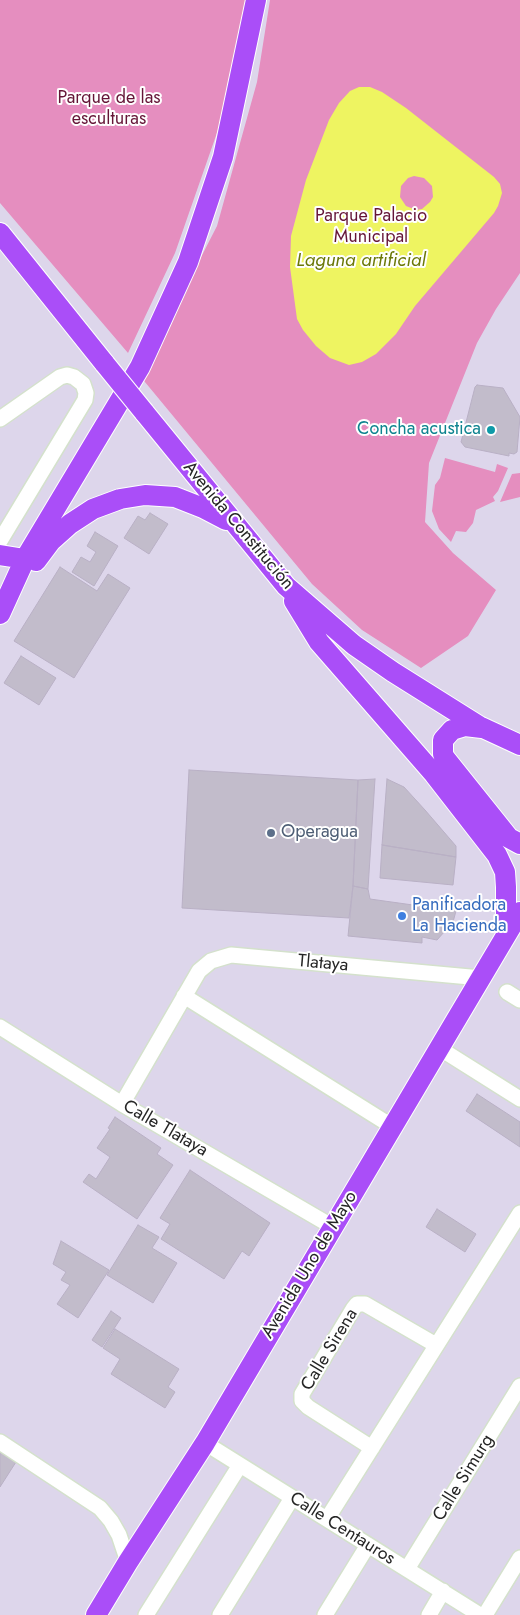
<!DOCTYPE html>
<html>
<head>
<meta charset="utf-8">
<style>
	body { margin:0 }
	canvas { display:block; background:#ddd6eb }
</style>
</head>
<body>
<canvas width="520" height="1615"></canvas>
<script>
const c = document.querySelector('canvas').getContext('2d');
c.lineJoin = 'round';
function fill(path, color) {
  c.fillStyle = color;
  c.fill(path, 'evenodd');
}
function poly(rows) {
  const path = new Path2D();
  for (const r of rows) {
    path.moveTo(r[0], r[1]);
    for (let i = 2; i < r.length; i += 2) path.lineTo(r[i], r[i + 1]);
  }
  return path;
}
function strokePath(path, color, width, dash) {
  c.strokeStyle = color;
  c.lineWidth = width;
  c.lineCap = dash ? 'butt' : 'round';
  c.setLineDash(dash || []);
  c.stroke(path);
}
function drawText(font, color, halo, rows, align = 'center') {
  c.font = font + ' Jost,sans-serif';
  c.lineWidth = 4;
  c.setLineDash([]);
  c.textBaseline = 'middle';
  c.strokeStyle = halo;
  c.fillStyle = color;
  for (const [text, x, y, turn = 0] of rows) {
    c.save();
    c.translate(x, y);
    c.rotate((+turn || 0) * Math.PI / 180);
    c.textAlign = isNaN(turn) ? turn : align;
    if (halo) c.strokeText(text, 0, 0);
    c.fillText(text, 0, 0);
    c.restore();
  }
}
fill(poly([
	[0,0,256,0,248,44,175,253,128,353,0,203],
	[270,0,520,0,520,273,496,309,477,343,429,463,425,522,453,553,496,590,468,636,421,668,362,630,312,584,140,376,217,226,257,82],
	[445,458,495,472,497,464,508,468,498,491,493,497,495,501,476,510,473,523,466,532,456,531,451,542,439,529,432,511,435,485,440,478],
	[520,473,520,497,500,502,512,474]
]), '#e58ebf');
fill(poly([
	[359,87,370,87,382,92,406,108,494,177,500,184,502,193,498,206,494,213,415,306,396,334,376,354,362,362,349,365,330,358,316,346,303,330,297,319,290,267,291,236,306,180,329,120,339,103,350,91],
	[414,176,424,178,432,186,433,197,430,202,422,209,416,210,406,206,400,197,401,186,408,178]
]), '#eef461');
const building = poly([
	[477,385,503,388,520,417,517,452,514,454,509,453,509,456,465,447,461,442,475,387,477,385],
	[150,513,168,524,149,554,124,538,138,516,145,520,150,513],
	[95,532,118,546,94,586,72,572,81,557,90,562,96,552,87,546,95,532],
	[60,567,97,591,108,574,130,588,74,678,14,641,60,567],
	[21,656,56,678,39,705,4,683,21,656],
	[189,770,358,780,353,886,349,918,182,908,189,770],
	[375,779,368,889,353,886,358,780,375,779],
	[387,779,404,787,425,810,456,846,456,857,382,845,387,779],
	[382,845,456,857,453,885,380,878,382,845],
	[353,886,368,889,370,899,456,911,453,922,437,940,422,937,422,943,348,936,353,886],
	[477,1094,520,1122,520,1147,466,1111,477,1094],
	[115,1117,161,1148,157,1154,173,1165,137,1219,83,1182,89,1174,96,1179,110,1157,97,1148,110,1129,108,1128,115,1117],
	[190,1170,270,1223,249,1256,242,1251,224,1279,161,1239,170,1224,160,1218,190,1170],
	[437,1209,476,1234,465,1252,426,1227,437,1209],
	[138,1225,159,1237,152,1248,177,1263,153,1303,107,1275,138,1225],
	[61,1241,109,1270,78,1318,57,1304,70,1285,61,1280,66,1272,53,1264,61,1241],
	[111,1311,121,1318,102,1347,92,1340,111,1311],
	[115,1329,179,1369,168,1387,175,1392,165,1408,111,1374,120,1359,103,1348,115,1329],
	[0,1452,16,1462,0,1487,0,1452]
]);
fill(building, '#c2bccb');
strokePath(building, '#b9b0c5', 1);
const minor = poly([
	[0,419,60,377,67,375,74,377,83,384,86,393,85,400,0,541],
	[507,992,520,1000],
	[184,996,393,1127],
	[0,1027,122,1104,333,1227],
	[439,1048,520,1099],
	[122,1104,199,971,211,961,231,955,481,978],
	[0,1442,100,1508,111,1521,119,1535,128,1562],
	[205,1443,480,1615],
	[372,1448,308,1407,302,1401,302,1394,353,1309,357,1304,365,1304,436,1345],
	[327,1519,520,1213],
	[407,1569,520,1386],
	[146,1615,240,1465],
	[220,1615,292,1498],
	[325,1615,368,1545],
	[429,1615,443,1591],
	[485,1615,520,1558]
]);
const major = poly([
	[0,233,105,364],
	[144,412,286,586,354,645,393,672,479,726,520,745],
	[0,555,25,559],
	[36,561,51,541,70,524,93,509,120,499,145,495,175,497,203,508,226,520],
	[294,601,319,642,434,774,497,855,505,872,506,887,506,935],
	[0,614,25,559,140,367,188,262,223,157,256,0],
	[482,728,465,726,452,730,443,740,443,754,445,758,509,838,520,844],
	[96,1615,128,1562,205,1443,520,912]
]);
strokePath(minor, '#d4e1cc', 18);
strokePath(major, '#fff', 22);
strokePath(minor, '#fff', 15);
strokePath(major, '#aa4ef8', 20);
const majorBridge = poly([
	[105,364,144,412]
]);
strokePath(majorBridge, '#fff', 22, []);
strokePath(majorBridge, '#aa4ef8', 20);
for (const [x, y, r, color] of [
	[491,430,5,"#0f9aa8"],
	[271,833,5,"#5c6f8a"],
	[402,916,5,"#3f7fe0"]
]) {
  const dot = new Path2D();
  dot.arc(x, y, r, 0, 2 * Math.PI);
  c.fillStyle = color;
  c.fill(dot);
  strokePath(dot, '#fff', 2);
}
drawText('18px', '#651537', '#fff', [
	["Parque de las",109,99],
	["esculturas",109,120],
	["Parque Palacio",371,217],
	["Municipal",371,238]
]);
drawText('18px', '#0d838f', '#fff', [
	["Concha acustica",481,430]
], 'right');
drawText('18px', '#262626', '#fff', [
	["Avenida Constitución",238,526,50],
	["Tlataya",323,964,5],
	["Calle Tlataya",165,1129,30],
	["Avenida Uno de Mayo",310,1265,-59],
	["Calle Sirena",330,1350,-59],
	["Calle Simurg",464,1478,-58],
	["Calle Centauros",342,1529,32]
]);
drawText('18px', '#4e5e75', '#fff', [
	["Operagua",281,833]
], 'left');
drawText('18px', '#366cbe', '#fff', [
	["Panificadora",412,906],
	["La Hacienda",412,927]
], 'left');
drawText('italic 19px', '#6b7809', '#fff', [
	["Laguna artificial",361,261]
]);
</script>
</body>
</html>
